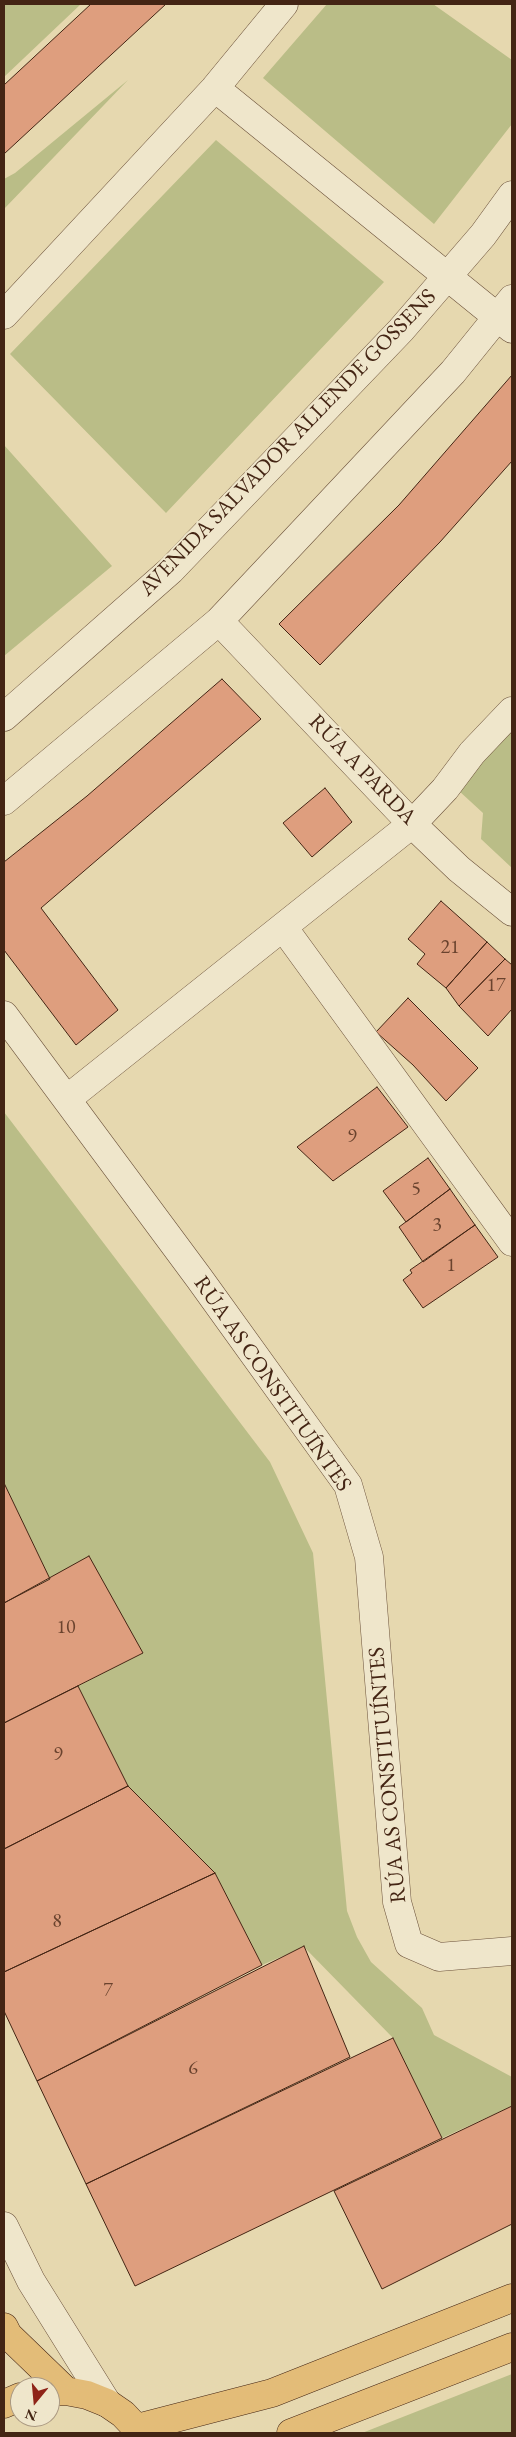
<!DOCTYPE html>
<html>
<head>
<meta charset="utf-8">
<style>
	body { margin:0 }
	#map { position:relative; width:516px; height:2437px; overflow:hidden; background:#e6d8af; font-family:"EB Garamond",serif }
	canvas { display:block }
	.frame { position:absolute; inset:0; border:5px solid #442514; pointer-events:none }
	.north { position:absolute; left:10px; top:2377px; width:50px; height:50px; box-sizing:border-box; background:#efe6cb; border:1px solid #ab9982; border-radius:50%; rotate:197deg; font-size:14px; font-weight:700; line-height:20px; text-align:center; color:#442514 }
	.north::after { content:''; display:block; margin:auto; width:18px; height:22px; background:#8f2418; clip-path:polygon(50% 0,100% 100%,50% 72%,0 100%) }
</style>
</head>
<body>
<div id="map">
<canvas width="516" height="2437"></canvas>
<div class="frame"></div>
<div class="north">N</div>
</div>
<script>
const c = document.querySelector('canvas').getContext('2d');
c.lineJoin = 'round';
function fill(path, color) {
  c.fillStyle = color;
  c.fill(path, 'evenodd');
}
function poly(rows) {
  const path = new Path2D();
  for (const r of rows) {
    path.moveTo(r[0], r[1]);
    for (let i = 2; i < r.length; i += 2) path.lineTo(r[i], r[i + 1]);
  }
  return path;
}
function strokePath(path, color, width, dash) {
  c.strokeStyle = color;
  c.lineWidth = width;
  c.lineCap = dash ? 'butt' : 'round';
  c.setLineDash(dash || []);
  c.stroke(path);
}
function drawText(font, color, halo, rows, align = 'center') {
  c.font = font + ' "EB Garamond",serif';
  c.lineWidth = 4;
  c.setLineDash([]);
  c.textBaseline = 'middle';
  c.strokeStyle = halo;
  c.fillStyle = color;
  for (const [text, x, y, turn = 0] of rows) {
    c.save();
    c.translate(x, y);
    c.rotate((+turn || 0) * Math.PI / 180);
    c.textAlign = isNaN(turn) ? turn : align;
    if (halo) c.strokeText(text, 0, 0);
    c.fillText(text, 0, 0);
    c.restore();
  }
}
fill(poly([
	[4,4,81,4,4,77],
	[327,4,433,4,512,60,512,124,434,224,263,78],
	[128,80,4,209,4,179,15,173],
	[216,140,384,282,166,513,10,354],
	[4,445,112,566,4,656],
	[512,728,512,868,481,839,483,813,458,790],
	[4,1112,270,1462,313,1553,347,1911,357,1937,371,1962,422,2008,434,2035,512,2077,512,2106,442,2138,393,2038,304,1947,262,1965,215,1873,128,1786,78,1686,143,1653,50,1579,4,1483],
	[512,2374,512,2433,362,2433]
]), '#babd87');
const building = poly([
	[91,4,166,4,4,154,4,85,91,4],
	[512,375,512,461,440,542,320,665,279,624,399,505,512,375],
	[222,679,261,719,41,908,118,1010,76,1045,4,950,4,862,87,796,222,679],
	[325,788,352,822,312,857,283,823,325,788],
	[441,901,487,942,446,988,417,964,425,954,408,939,441,901],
	[487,942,505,959,459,1006,446,988,487,942],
	[505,959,512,965,512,1009,488,1036,459,1006,505,959],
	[408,998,478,1068,446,1101,413,1065,376,1032,408,998],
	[377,1087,408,1127,333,1181,297,1147,377,1087],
	[428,1158,450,1189,406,1222,383,1191,428,1158],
	[450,1189,475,1225,423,1262,399,1227,450,1189],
	[475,1225,498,1257,423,1308,403,1280,412,1273,410,1270,475,1225],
	[4,1483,50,1579,4,1603,4,1483],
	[89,1556,143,1653,4,1723,4,1603,89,1556],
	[78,1686,128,1786,4,1849,4,1723,78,1686],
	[128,1786,215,1873,4,1972,4,1849,128,1786],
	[215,1873,262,1965,37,2081,4,2011,4,1972,215,1873],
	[304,1946,350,2057,86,2184,37,2081,304,1946],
	[393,2038,442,2138,135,2286,86,2184,393,2038],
	[512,2106,512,2224,382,2289,334,2191,512,2106]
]);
fill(building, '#de9e7e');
strokePath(building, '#442514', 1);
const minor = poly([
	[215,88,512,329],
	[4,315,215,88,284,4],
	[219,621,412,824,459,869,512,912],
	[4,717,171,570,401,330,483,235,512,195],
	[4,801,219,621,453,372,512,299],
	[283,927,512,1242],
	[4,1015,199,1278,348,1485,369,1557,397,1902,409,1944,439,1957,512,1951],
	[67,1099,412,824,445,789,472,753,512,711],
	[4,2226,31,2281,107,2403]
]);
const highway = poly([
	[4,2327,8,2335,66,2391],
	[50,2392,66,2391,87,2395,107,2403,123,2414,141,2433],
	[4,2404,20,2397],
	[137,2428,272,2393,512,2298],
	[291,2433,512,2347]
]);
strokePath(minor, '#6c523b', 29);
strokePath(highway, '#442514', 29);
strokePath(minor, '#efe6cb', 28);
strokePath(highway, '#e3bc78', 28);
drawText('20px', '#6a432e', null, [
	["21",450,948],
	["17",496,986],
	["9",352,1137],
	["5",416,1190],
	["3",437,1226],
	["1",451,1266],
	["10",66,1628],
	["9",58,1755],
	["8",57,1922],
	["7",108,1991],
	["6",193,2069]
]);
drawText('22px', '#442514', '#efe6cb', [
	["AVENIDA SALVADOR ALLENDE GOSSENS",288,443,-46],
	["RÚA A PARDA",362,770,46],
	["RÚA AS CONSTITUÍNTES",272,1384,55],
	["RÚA AS CONSTITUÍNTES",388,1775,-95]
]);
</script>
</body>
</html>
